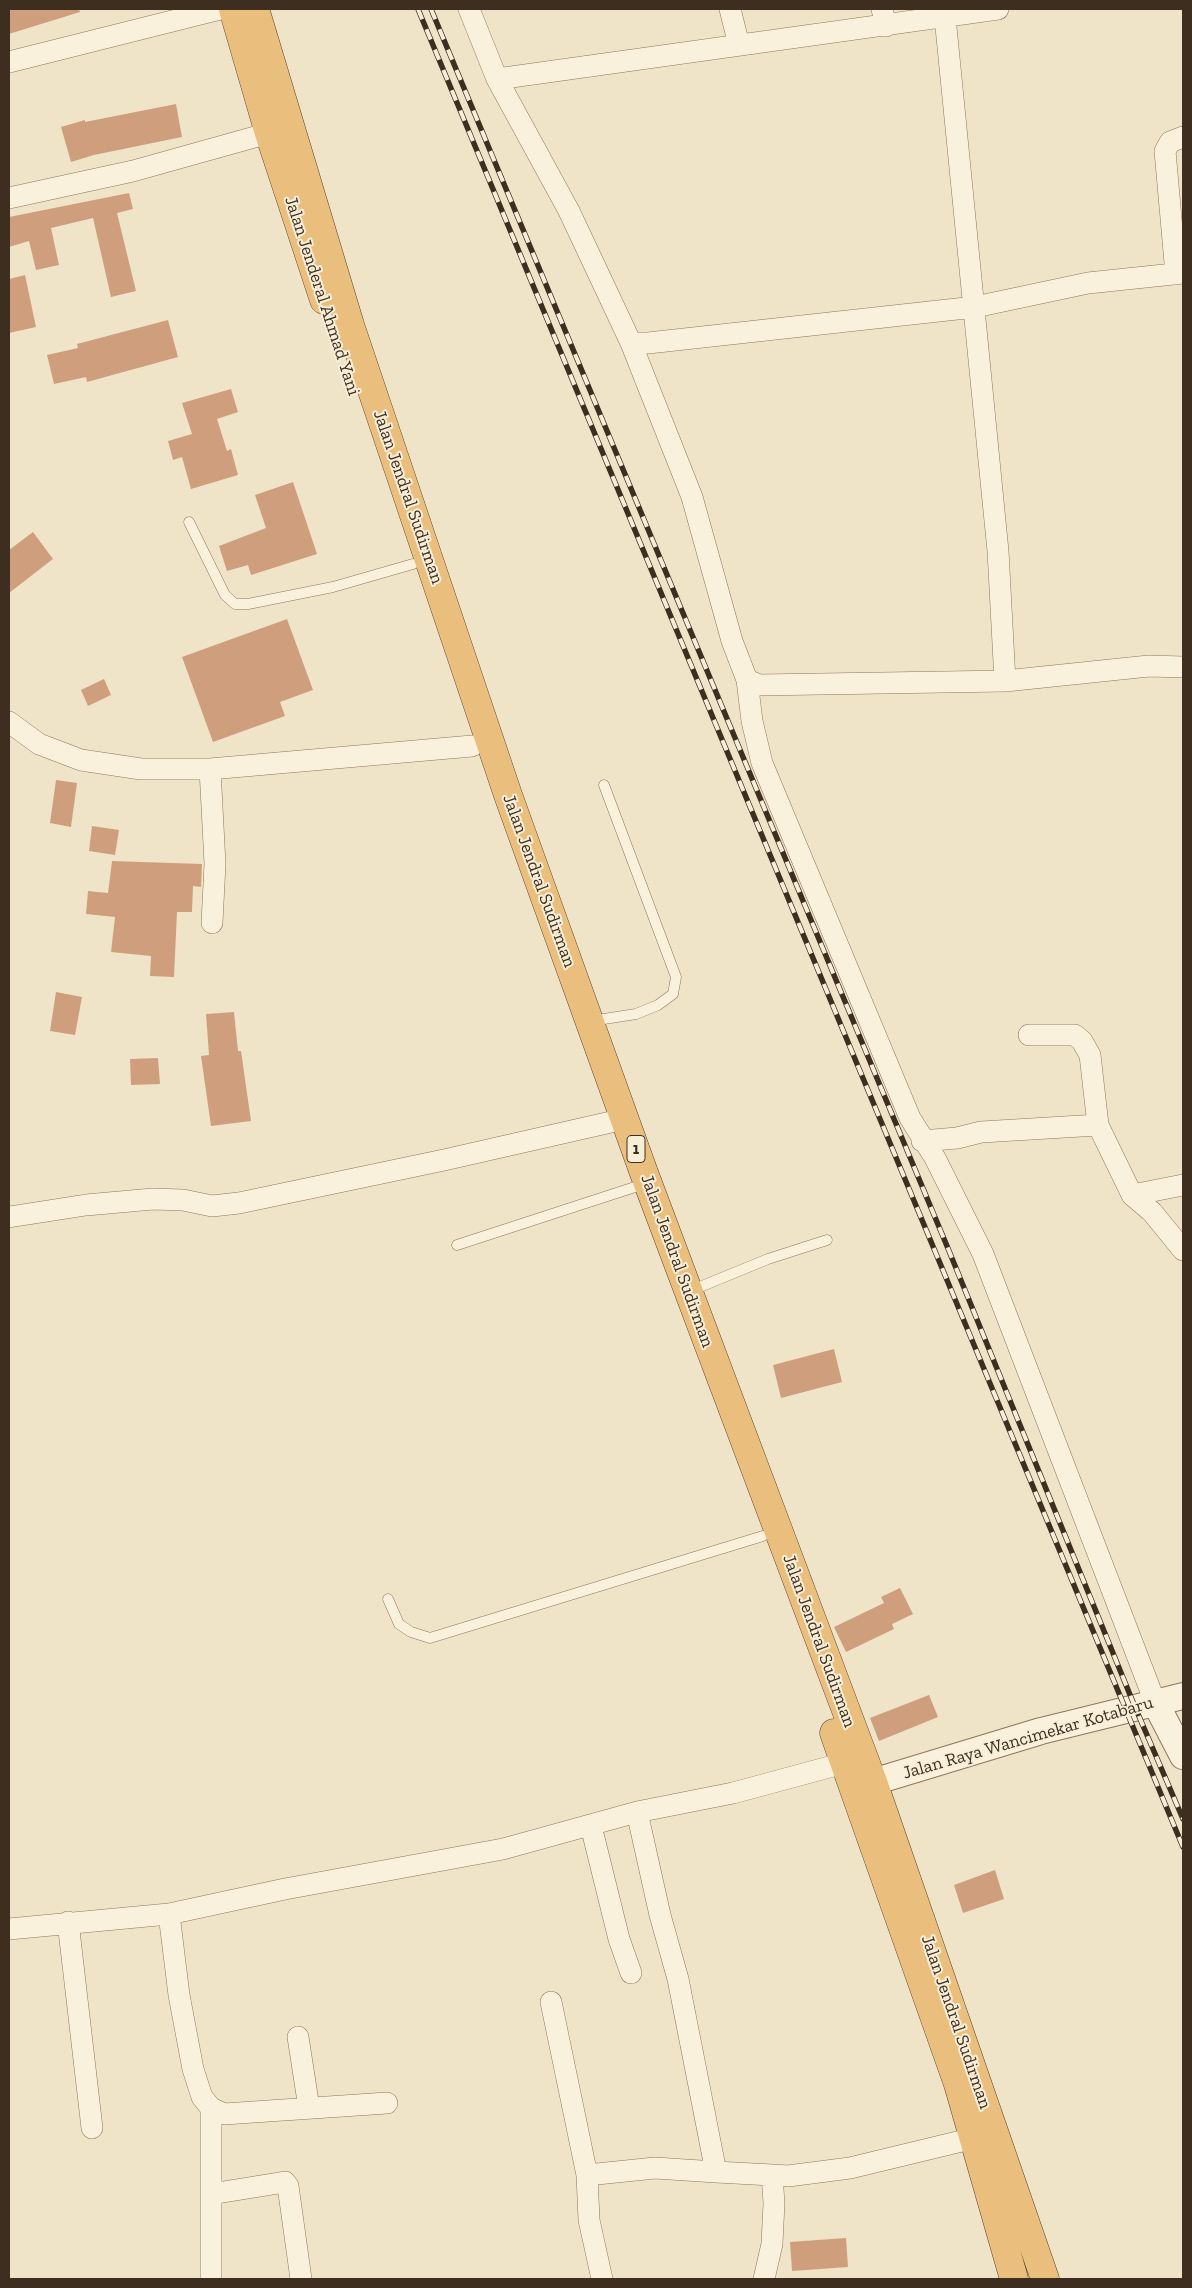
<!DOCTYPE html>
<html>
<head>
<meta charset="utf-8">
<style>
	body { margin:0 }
	#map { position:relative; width:1192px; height:2288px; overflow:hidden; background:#f0e4c8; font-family:"Zilla Slab",serif }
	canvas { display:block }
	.frame { position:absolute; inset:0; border:10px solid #3d2e20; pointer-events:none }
</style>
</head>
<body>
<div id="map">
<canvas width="1192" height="2288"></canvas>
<div class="frame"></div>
</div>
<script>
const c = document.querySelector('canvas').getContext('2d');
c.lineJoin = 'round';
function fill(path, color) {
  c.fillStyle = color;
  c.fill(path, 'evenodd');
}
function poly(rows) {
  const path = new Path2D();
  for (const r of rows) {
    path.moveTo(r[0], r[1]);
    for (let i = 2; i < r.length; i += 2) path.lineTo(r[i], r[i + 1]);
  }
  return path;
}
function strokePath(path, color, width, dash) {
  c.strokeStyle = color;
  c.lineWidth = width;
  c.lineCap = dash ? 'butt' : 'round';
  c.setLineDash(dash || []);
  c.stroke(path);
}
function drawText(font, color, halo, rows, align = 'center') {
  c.font = font + ' "Zilla Slab",serif';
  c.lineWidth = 4;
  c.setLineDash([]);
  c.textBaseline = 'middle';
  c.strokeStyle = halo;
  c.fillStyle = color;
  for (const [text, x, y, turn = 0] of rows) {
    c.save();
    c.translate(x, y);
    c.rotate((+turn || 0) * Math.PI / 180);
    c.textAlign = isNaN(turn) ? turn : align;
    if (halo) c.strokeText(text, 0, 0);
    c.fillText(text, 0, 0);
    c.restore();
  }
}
fill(poly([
	[9,9,79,9,80,12,9,34],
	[176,104,182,137,94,155,71,162,61,127,85,120,85,122],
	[129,193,133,209,117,213,136,291,111,297,93,218,51,228,59,265,36,270,29,241,9,247,9,217],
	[25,275,36,327,9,333,9,279],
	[168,320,178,357,87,382,86,377,54,384,47,355,78,348,77,344],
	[231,389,238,412,217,419,227,451,231,449,238,475,191,489,182,457,173,460,168,441,192,434,182,403],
	[293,482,317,554,251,575,248,565,227,571,219,546,266,528,255,495],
	[33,532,53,559,9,593,9,550],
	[287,619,313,690,280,702,285,716,213,742,182,657],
	[104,679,111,695,88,706,81,690],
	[56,780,77,783,71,827,50,823],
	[92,826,119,830,115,855,89,851],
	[112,861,202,864,201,887,193,886,192,912,177,912,174,977,150,976,151,956,111,952,115,917,86,914,88,891,108,893],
	[56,992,82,997,75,1035,50,1031],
	[234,1012,238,1051,241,1051,251,1121,211,1126,201,1056,209,1055,206,1014],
	[158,1058,160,1084,131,1085,130,1059],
	[834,1349,842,1382,781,1398,773,1365],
	[900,1588,913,1614,892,1624,894,1629,846,1652,834,1627,884,1603,881,1597],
	[929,1695,938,1717,879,1741,870,1718],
	[995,1870,1004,1899,963,1913,954,1885],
	[846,2238,848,2267,792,2271,790,2242]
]), '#cf9f7d');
const service = poly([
	[189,522,225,595,235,604,248,604,333,587,413,564],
	[591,1021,636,1014,658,1005,673,994,676,977,604,785],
	[457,1245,635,1187],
	[690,1291,768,1259,827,1240],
	[388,1599,399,1624,411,1632,430,1638,763,1536]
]);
const minor = poly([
	[469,9,497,79,569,211,631,343,692,497,732,641,747,680,752,721,762,763,910,1118,935,1158,983,1254,1155,1702],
	[730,9,739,45],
	[882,9,886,26],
	[945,17,998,551,1005,681,1149,666,1183,667],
	[9,62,220,9],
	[497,79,998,9],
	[9,198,133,171,269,133],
	[1176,274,1165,151,1170,142,1183,137],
	[631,343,648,343,975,307,1088,283,1183,273],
	[747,680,759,685,1005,681],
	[9,722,39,744,81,760,141,769,210,769,472,746],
	[210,769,215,864,212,923],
	[1029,1035,1075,1035,1082,1041,1090,1055,1098,1125],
	[922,1141,957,1138,981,1132,1098,1125,1132,1195,1152,1212,1183,1250],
	[1132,1195,1183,1185],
	[9,1217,86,1205,153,1199,183,1200,212,1206,239,1203,444,1160,611,1122],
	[637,1812,660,1915,678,1979,716,2172,772,2175,774,2203,772,2244,764,2279],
	[591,1826,619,1939,631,1973],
	[169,1914,179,1995,193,2069,202,2097,211,2108,224,2114,387,2103],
	[68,1922,92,2128],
	[9,1929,169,1914,285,1889,503,1849,637,1812,733,1793,844,1763],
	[551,2002,587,2175,589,2220,602,2279],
	[298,2037,309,2108],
	[211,2108,211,2279],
	[587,2175,655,2168,716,2172],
	[772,2175,788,2176,850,2168,974,2138],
	[211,2194,285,2182,288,2186,301,2279]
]);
const tertiary = poly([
	[1155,1702,1183,1756],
	[873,1782,1041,1731,1183,1696]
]);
const trunk = poly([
	[233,9,269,133,324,300],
	[255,9,350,325,508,795,644,1173,873,1782,1045,2279],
	[834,1733,958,2084,1014,2279]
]);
strokePath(service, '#8d765c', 11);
strokePath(minor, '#8d765c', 22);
strokePath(tertiary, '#8d765c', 28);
strokePath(trunk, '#5b4430', 29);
strokePath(service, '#faf1dc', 10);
strokePath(minor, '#faf1dc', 21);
strokePath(tertiary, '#faf1dc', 26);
strokePath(trunk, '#eabe7c', 28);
const rail = poly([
	[418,9,1183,1847],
	[431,9,947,1246,1135,1707,1183,1819]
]);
strokePath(rail, '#3d2e20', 5.5);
strokePath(rail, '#f7eed8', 4, [11]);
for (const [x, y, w] of [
	[636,1149,18]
]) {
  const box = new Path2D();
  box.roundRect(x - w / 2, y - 13.5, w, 27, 4);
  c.fillStyle = '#f7eed8';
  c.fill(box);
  strokePath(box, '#3d2e20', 1);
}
drawText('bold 16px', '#3d2e20', null, [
	["1",636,1149]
]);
drawText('18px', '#3d2e20', '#f7eed8', [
	["Jalan Jenderal Ahmad Yani",322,296,72],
	["Jalan Jendral Sudirman",408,497,71],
	["Jalan Jendral Sudirman",539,881,70],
	["Jalan Jendral Sudirman",677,1261,70],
	["Jalan Jendral Sudirman",819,1641,70],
	["Jalan Raya Wancimekar Kotabaru",1028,1738,-16],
	["Jalan Jendral Sudirman",956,2022,71]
]);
</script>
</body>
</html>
